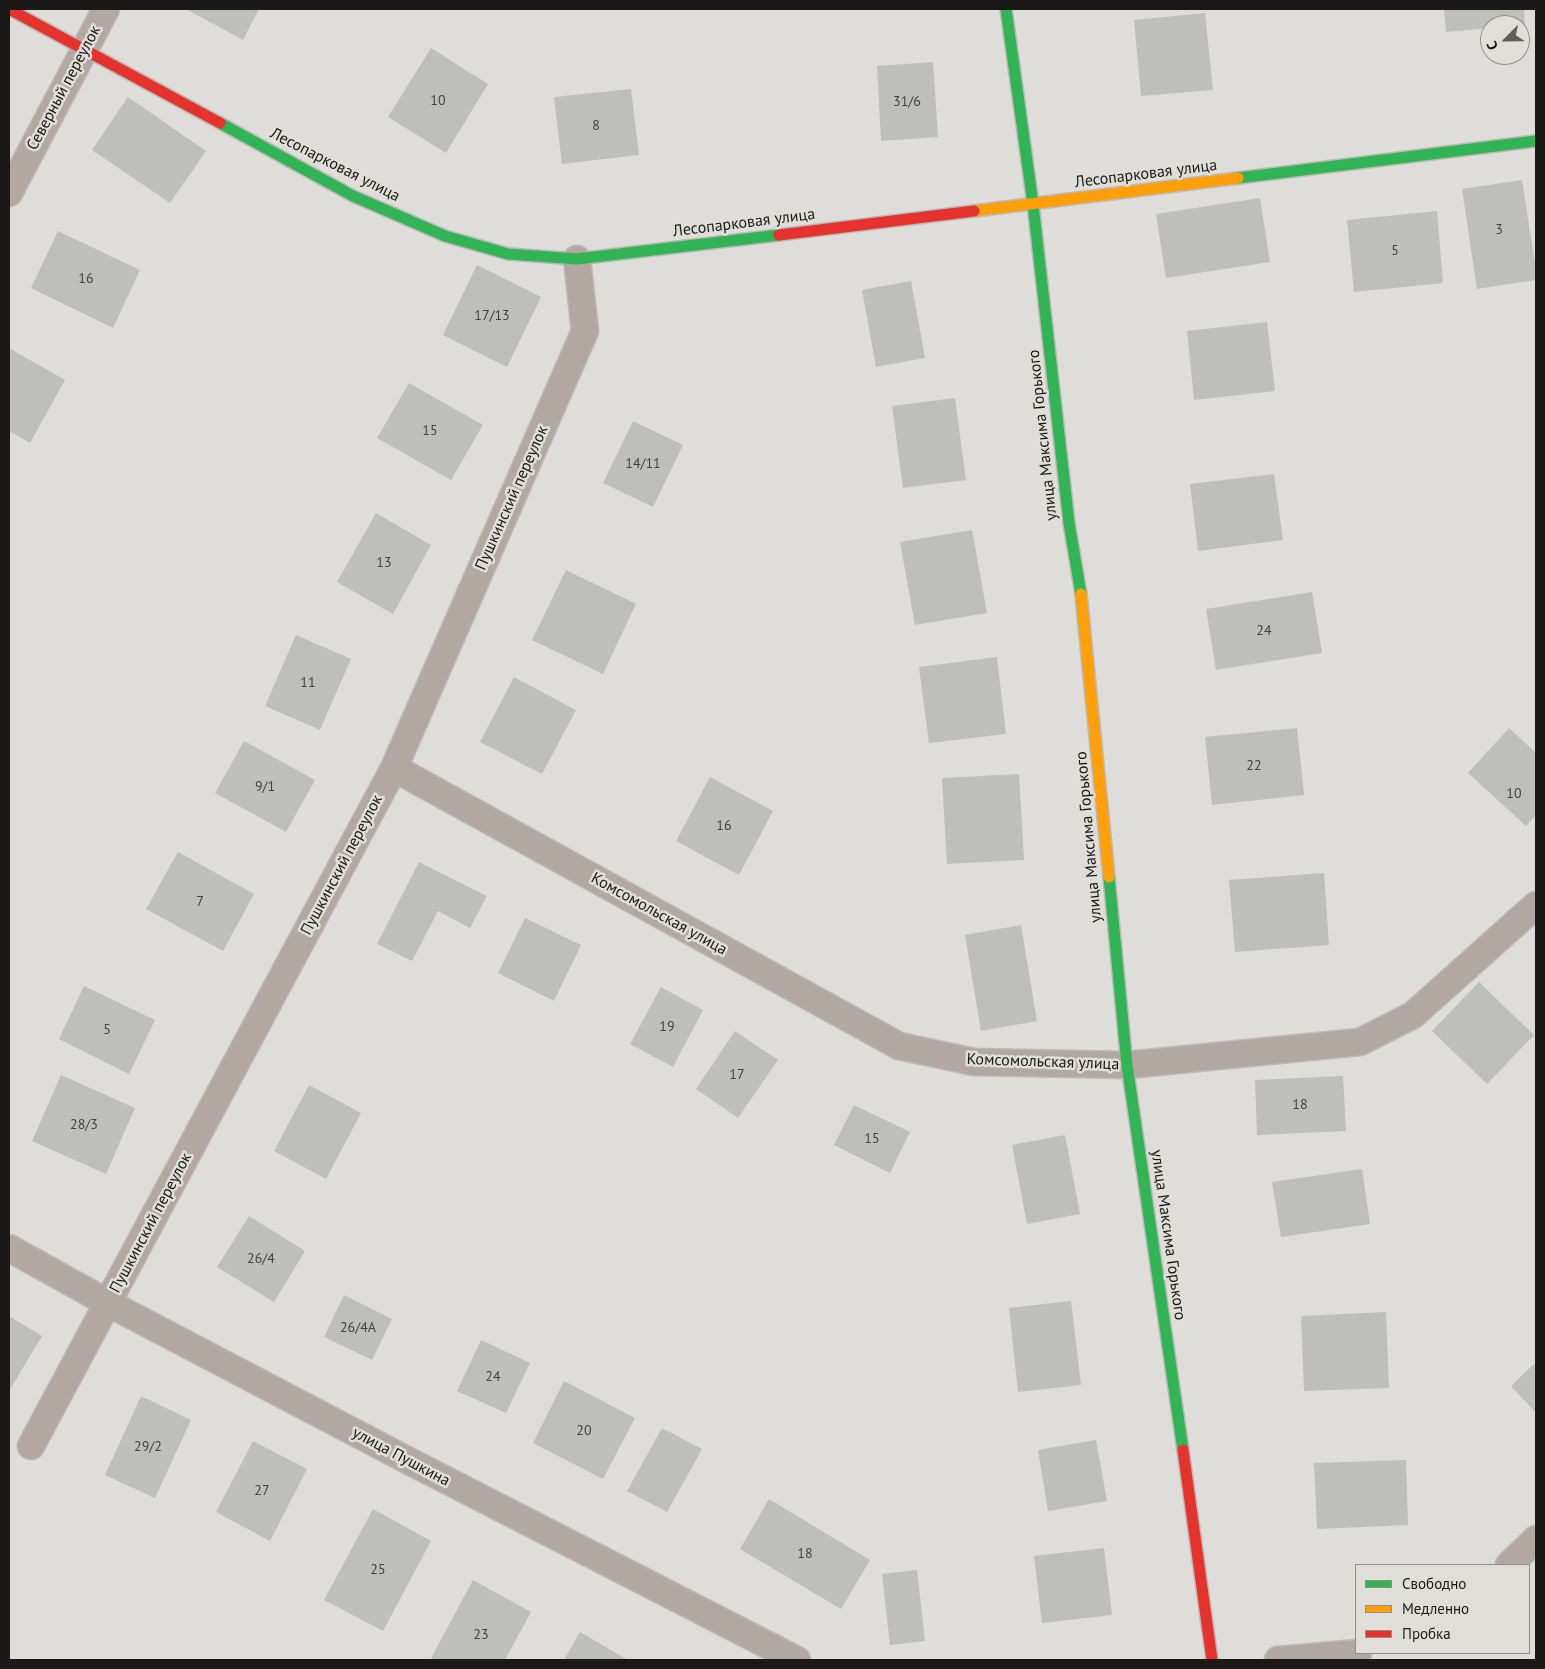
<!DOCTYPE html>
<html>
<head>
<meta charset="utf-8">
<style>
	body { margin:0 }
	#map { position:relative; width:1545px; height:1669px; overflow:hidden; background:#dfddda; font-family:"PT Sans",sans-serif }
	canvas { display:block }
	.frame { position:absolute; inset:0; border:10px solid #1a1917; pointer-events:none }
	.legend { position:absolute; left:1355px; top:1564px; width:175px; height:90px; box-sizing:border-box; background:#e0ded9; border:1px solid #918f8b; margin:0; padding:6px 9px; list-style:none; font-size:15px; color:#1a1917 }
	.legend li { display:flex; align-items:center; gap:10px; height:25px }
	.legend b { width:25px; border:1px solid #918f8b }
	.north { position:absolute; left:1480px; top:15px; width:50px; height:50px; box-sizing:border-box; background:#e0ded9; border:1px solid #918f8b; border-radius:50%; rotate:247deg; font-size:14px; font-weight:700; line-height:20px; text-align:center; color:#1a1917 }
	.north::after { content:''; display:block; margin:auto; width:18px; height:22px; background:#5f5e5b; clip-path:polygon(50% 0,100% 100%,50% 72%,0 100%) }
</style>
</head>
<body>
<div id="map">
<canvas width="1545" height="1669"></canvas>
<div class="frame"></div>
<ul class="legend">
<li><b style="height:6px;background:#30b455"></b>Свободно</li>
<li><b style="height:6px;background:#ff9f0a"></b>Медленно</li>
<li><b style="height:6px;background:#e5322d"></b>Пробка</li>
</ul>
<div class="north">С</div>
</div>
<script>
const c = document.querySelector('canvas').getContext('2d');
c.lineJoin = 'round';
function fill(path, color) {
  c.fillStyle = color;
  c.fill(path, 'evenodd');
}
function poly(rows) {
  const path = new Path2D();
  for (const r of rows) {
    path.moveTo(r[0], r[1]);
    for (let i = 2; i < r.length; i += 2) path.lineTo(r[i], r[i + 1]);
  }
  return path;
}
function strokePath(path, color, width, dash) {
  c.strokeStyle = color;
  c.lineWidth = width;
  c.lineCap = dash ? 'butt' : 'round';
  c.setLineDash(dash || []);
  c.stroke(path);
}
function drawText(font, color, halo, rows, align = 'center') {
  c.font = font + ' "PT Sans",sans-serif';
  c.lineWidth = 5;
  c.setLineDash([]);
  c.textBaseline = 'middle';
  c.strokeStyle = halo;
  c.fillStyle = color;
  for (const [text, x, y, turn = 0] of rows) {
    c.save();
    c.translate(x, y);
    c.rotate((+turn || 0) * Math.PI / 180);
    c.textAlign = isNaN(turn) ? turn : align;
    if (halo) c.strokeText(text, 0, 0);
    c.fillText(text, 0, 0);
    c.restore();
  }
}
fill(poly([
	[186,9,259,9,243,40],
	[1444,9,1524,9,1525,25,1490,25,1490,28,1446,32],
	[1205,13,1213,90,1141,96,1134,20],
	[431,48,488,84,446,153,388,117],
	[933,62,938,137,881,141,877,66],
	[631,89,639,155,562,164,554,97],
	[128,97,206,151,170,203,92,150],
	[1522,180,1536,270,1536,280,1477,289,1462,189],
	[1260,198,1270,262,1166,278,1156,214],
	[1437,211,1443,283,1354,292,1347,220],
	[58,231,140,270,113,328,31,288],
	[477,265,541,297,507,367,443,335],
	[911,281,925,358,876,367,862,290],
	[1267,322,1275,391,1194,400,1187,331],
	[9,348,65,380,30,443,9,431],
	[409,383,483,425,451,480,377,438],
	[955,398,966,480,903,488,892,406],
	[633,421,683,445,653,507,603,483],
	[1274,474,1283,540,1198,551,1190,484],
	[376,513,431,545,393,614,337,582],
	[972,530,987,613,915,625,900,542],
	[566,570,636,604,603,674,532,640],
	[1312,592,1322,653,1216,670,1206,609],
	[296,635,351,659,320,730,265,706],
	[997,657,1006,734,929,743,919,667],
	[514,677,576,710,542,774,480,742],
	[1297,728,1304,795,1212,805,1205,737],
	[1509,728,1536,753,1536,815,1526,826,1468,773],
	[244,741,315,780,286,832,215,793],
	[1019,774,1024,860,947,864,942,778],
	[710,777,773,811,739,875,676,841],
	[178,852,254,894,223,951,146,909],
	[419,862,487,896,470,928,438,911,412,961,377,944],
	[1324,873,1329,945,1235,952,1229,880],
	[525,918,581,945,554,1001,498,973],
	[1021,925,1037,1021,981,1031,965,935],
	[1479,982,1534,1035,1487,1084,1432,1031],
	[84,986,155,1020,129,1074,59,1039],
	[661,987,703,1010,673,1067,630,1044],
	[735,1031,778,1060,738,1118,696,1089],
	[61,1075,135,1108,106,1174,32,1141],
	[1343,1076,1346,1131,1257,1135,1255,1080],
	[309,1085,361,1113,326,1179,274,1151],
	[854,1105,910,1132,890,1173,834,1145],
	[1065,1135,1080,1214,1027,1224,1012,1145],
	[1362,1169,1370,1224,1281,1237,1272,1182],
	[249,1216,305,1251,274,1302,217,1267],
	[344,1295,392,1319,372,1360,324,1337],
	[1071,1301,1081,1385,1018,1392,1009,1308],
	[1386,1312,1389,1388,1304,1391,1301,1316],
	[9,1316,42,1336,9,1391],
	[481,1340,530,1363,506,1413,457,1391],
	[1536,1362,1536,1413,1511,1386],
	[564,1381,635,1418,603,1479,533,1443],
	[141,1396,191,1420,155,1498,105,1475],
	[662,1428,702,1449,667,1512,627,1491],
	[1096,1440,1107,1501,1048,1511,1038,1450],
	[253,1441,307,1469,270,1541,216,1512],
	[1406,1460,1408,1525,1317,1529,1314,1463],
	[769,1499,870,1560,841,1609,740,1549],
	[373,1509,431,1541,383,1631,324,1600],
	[1104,1548,1112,1615,1042,1623,1034,1556],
	[917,1570,925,1641,890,1645,882,1574],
	[473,1580,531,1612,505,1660,435,1660,431,1658],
	[580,1632,628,1660,564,1660]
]), '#bebebb');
const street = poly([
	[9,193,106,9],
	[394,768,899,1046,974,1062,1127,1065,1360,1042,1413,1015,1536,905],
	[9,1248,108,1303,409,1461,797,1660],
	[31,1446,394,768,585,331,577,259],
	[1509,1565,1536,1539],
	[1278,1660,1358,1653]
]);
const fast = poly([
	[1006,9,1033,204,1069,523,1081,594],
	[220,123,353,196,445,236,508,254,577,259,779,235],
	[1238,178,1536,141],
	[1109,877,1127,1065,1183,1450]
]);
const slow = poly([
	[974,211,1238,178],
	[1081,594,1109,877]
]);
const jam = poly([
	[9,9,220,123],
	[779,235,974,211],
	[1183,1450,1212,1660]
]);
strokePath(street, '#bbbab8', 29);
strokePath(fast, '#bbbab8', 14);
strokePath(slow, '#bbbab8', 14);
strokePath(jam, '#bbbab8', 14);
strokePath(street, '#b2a7a1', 26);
strokePath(fast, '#30b455', 11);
strokePath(slow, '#ff9f0a', 11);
strokePath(jam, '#e5322d', 11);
drawText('14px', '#434240', null, [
	["10",438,101],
	["31/6",907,102],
	["8",596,126],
	["3",1499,230],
	["5",1395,251],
	["16",86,279],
	["17/13",492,316],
	["15",430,431],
	["14/11",643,464],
	["13",384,563],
	["24",1264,631],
	["11",308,683],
	["22",1254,766],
	["9/1",265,787],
	["10",1514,794],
	["16",724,826],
	["7",200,902],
	["19",667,1027],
	["5",107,1030],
	["17",737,1075],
	["18",1300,1105],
	["28/3",84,1125],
	["15",872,1139],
	["26/4",261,1259],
	["26/4А",358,1328],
	["24",493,1377],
	["20",584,1431],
	["29/2",148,1447],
	["27",262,1491],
	["18",805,1554],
	["25",378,1570],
	["23",481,1635]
]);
drawText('16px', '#1a1917', '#e0ded9', [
	["Северный переулок",64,88,-62],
	["Лесопарковая улица",335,165,27],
	["Лесопарковая улица",1146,174,-7],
	["Лесопарковая улица",744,223,-7],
	["улица Максима Горького",1043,435,-96],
	["Пушкинский переулок",512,498,-66],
	["улица Максима Горького",1089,837,-95],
	["Пушкинский переулок",342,865,-62],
	["Комсомольская улица",659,914,29],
	["Комсомольская улица",1043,1062,2],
	["Пушкинский переулок",151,1223,-62],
	["улица Максима Горького",1168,1235,82],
	["улица Пушкина",401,1457,28]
]);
</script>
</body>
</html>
